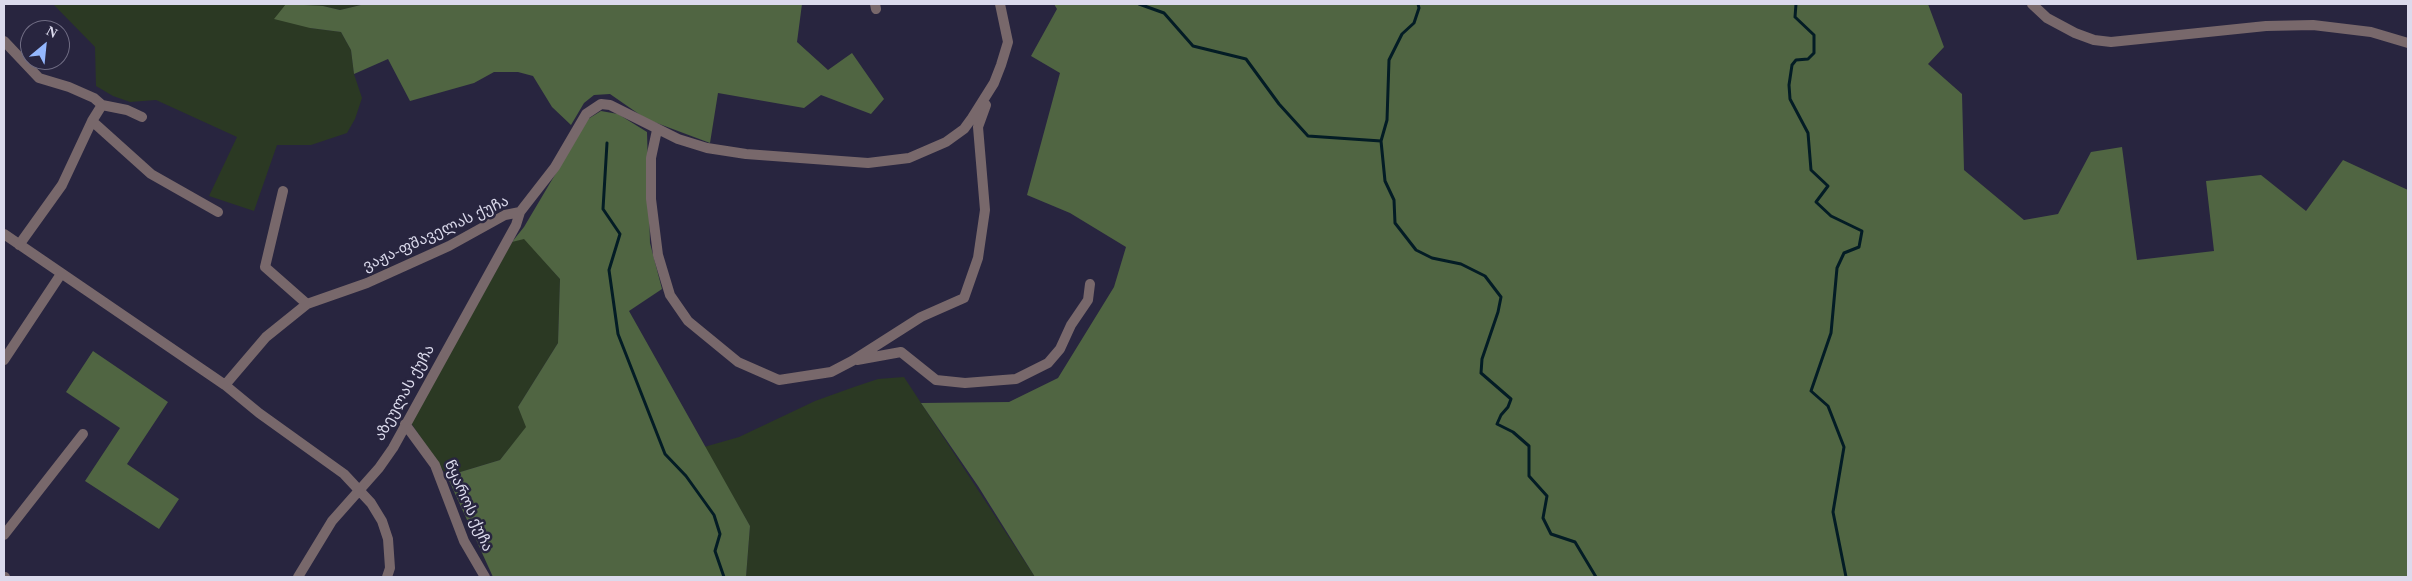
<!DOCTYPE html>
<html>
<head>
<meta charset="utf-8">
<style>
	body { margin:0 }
	#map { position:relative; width:2412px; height:581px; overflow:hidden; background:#28253f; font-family:"Times New Roman",serif }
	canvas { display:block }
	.frame { position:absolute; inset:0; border:5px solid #dbdaec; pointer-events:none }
	.north { position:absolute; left:20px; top:20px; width:50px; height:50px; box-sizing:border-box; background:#28253f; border:1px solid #706d84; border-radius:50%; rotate:28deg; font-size:14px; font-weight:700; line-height:20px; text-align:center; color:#dbdaec }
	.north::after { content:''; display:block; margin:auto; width:18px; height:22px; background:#94b7fd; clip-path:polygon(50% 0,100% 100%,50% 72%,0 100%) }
</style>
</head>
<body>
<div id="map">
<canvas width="2412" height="581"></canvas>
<div class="frame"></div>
<div class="north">N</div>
</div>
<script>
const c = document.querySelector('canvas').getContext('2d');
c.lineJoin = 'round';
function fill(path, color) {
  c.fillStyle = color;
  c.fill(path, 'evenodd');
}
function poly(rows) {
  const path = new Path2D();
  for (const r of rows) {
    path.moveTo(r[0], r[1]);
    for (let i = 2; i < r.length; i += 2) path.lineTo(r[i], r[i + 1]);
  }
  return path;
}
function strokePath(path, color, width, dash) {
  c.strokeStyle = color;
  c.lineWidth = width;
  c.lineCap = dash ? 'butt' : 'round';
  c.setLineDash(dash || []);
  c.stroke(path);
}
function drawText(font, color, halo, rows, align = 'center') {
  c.font = font + ' "Times New Roman","Noto Sans Georgian",serif';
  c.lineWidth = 5;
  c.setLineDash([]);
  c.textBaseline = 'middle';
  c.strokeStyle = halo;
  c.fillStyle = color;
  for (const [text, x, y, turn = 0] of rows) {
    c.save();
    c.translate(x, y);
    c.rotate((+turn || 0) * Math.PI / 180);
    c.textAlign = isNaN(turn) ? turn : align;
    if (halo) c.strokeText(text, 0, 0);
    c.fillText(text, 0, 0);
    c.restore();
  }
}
fill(poly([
	[53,4,365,4,340,10,323,6,306,6,310,28,341,32,351,50,354,74,362,98,355,119,347,133,311,145,277,145,254,211,209,196,237,137,156,100,130,102,113,96,96,86,95,47],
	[524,238,560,279,558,343,518,407,527,427,500,460,447,476,411,423,512,242],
	[904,377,1035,577,746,577,750,526,704,447,739,437,815,401,854,387,878,379]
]), '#2b3923');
fill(poly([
	[286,4,323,6,340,10,365,4,802,4,797,42,828,70,852,53,884,99,871,114,821,95,804,108,718,93,710,143,646,119,610,94,594,95,584,103,571,125,552,107,533,76,518,72,494,72,474,83,410,101,388,59,354,74,351,50,341,32,310,28,274,19],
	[1054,4,1928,4,1944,47,1928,64,1962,94,1964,170,2024,220,2058,214,2091,152,2122,147,2137,260,2214,251,2206,181,2261,175,2306,211,2343,160,2408,190,2408,577,1035,577,978,486,921,403,1009,402,1058,378,1114,287,1126,247,1070,213,1027,195,1060,73,1031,56,1057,9],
	[601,111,618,114,647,132,650,243,662,289,629,311,750,526,746,577,493,577,447,476,500,460,526,427,518,407,558,343,560,279,524,239,512,242,524,227,588,119],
	[93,351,168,402,127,464,179,499,159,529,85,481,120,428,66,392]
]), '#506542');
strokePath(poly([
	[1139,4,1164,13,1193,46,1246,59,1279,104,1308,136,1381,141],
	[1418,4,1419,8,1414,23,1402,34,1389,60,1387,120,1381,141,1385,181,1394,200,1395,223,1416,250,1432,258,1461,264,1485,276,1501,297,1498,312,1482,359,1481,373,1511,399,1508,407,1501,415,1497,424,1513,432,1529,446,1529,476,1547,496,1543,518,1551,534,1575,542,1596,577],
	[1796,4,1795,17,1814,35,1814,53,1808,59,1796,60,1792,65,1789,85,1790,99,1808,133,1811,170,1828,186,1816,202,1831,216,1862,231,1859,247,1844,253,1837,268,1831,333,1811,391,1828,406,1844,447,1833,512,1846,577],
	[607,143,603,209,620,234,609,270,618,334,665,454,686,476,714,515,720,534,715,551,724,577]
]), '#031c25', 3);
strokePath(poly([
	[875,4,876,9],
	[2032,4,2047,18,2075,33,2094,40,2111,42,2266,26,2313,25,2371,32,2408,43],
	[4,41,39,78,69,87,94,98,102,105],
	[92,121,151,174,218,212],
	[657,130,651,158,651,199,658,255,670,295,688,321,738,362,779,380,831,372,852,361,921,317,964,298,978,258,985,210,978,127,986,105],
	[283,191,265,267,307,304],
	[4,234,225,385,259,413,344,474,371,503,382,521,388,539,390,568,387,577],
	[19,245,62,185,92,121,102,105,127,110,142,117],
	[4,360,61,274],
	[857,360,901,352,936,380,965,383,1016,379,1048,363,1060,349,1071,325,1088,300,1090,284],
	[225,385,266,337,307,304,367,283,449,246,505,215,520,212,555,167,586,114,601,104,610,105,678,139,707,148,746,154,868,163,909,158,946,142,964,129,972,118,994,83,1001,65,1008,42,1000,4],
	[405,424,435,465,464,541,485,577],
	[4,535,83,434],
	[4,577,5,577],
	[298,577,332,521,379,468,393,448,516,225,520,212]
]), '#78686b', 10);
drawText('15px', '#dbdaec', '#28253f', [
	["ვაჟა-ფშაველას ქუჩა",436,234,-25],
	["აზეულას ქუჩა",405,393,-61],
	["წყაროს ქუჩა",468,506,66]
]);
</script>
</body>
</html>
